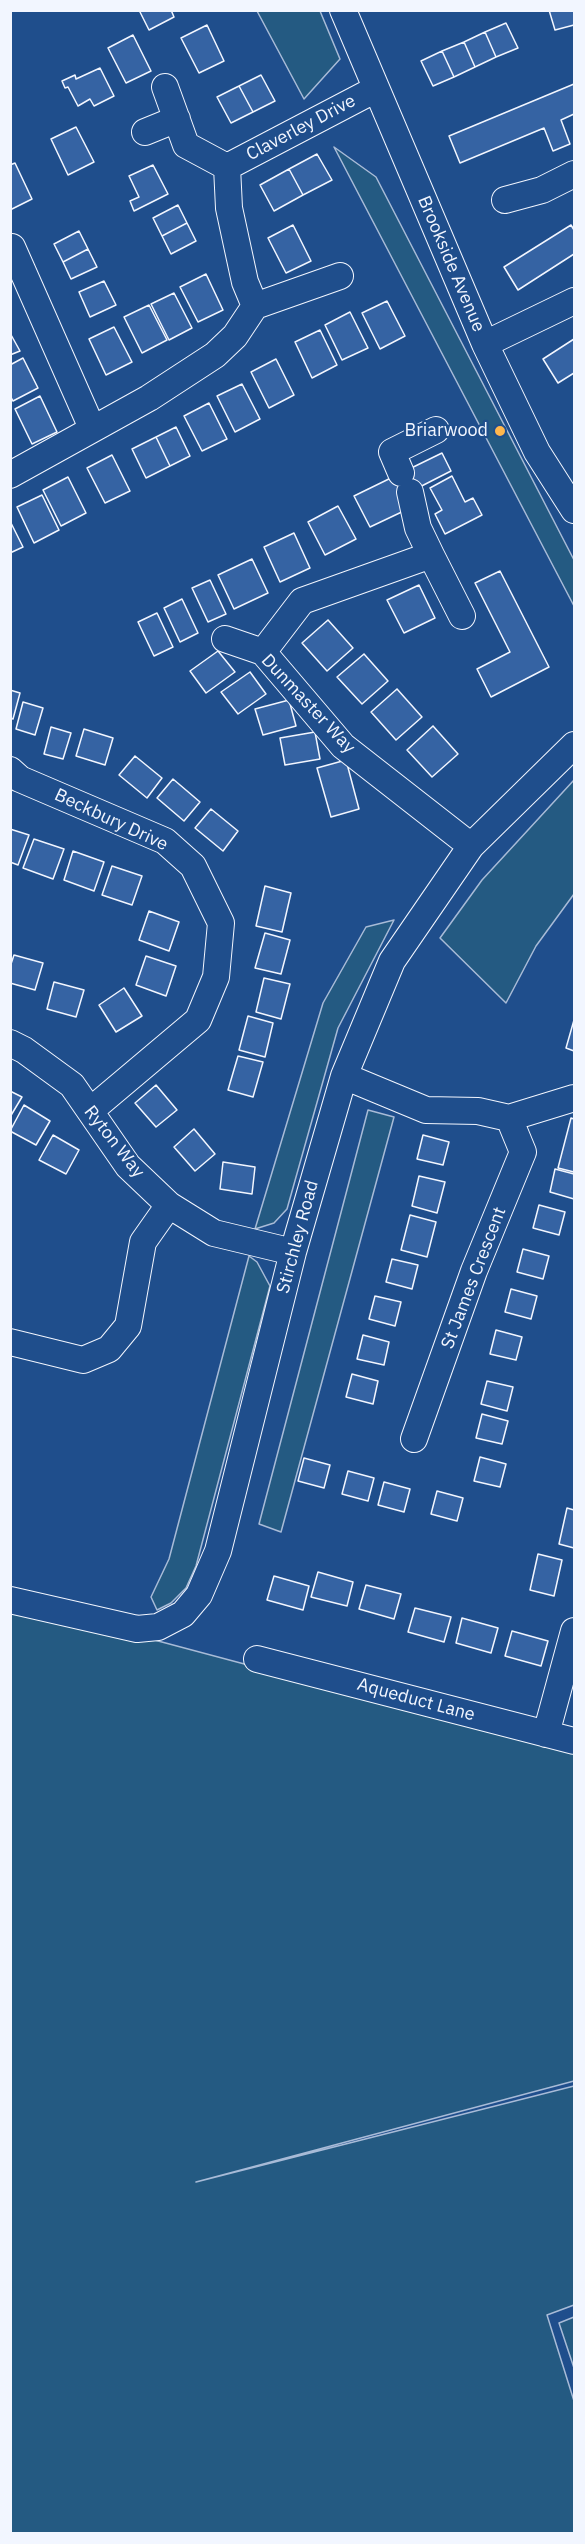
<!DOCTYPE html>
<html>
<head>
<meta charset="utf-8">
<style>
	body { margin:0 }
	#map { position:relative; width:585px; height:2544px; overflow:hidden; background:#1f4e8c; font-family:"IBM Plex Sans",sans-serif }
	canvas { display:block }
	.frame { position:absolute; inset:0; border:12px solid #f2f6ff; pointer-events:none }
</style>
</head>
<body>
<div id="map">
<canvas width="585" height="2544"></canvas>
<div class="frame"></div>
</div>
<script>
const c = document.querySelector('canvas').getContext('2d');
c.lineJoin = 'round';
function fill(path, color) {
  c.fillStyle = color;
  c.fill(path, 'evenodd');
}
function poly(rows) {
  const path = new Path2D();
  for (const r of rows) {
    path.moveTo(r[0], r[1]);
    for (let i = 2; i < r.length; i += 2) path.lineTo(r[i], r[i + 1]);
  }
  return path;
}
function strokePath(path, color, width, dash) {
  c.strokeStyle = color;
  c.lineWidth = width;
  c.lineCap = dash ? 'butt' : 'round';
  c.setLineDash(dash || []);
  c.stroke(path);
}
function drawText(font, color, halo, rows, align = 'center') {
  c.font = font + ' "IBM Plex Sans",sans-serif';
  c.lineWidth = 4.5;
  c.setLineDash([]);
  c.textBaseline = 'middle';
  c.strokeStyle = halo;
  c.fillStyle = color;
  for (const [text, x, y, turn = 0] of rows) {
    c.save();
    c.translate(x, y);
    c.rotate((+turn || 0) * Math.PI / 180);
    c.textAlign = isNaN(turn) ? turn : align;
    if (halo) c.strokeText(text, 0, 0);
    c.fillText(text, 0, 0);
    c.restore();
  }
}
const green = poly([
	[257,11,320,11,340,59,304,99,257,11],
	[334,147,376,177,574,560,574,606,334,147],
	[574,780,574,894,536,946,506,1003,440,938,482,880,574,780],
	[394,920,338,1028,287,1209,274,1223,255,1229,323,1003,366,927,394,920],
	[368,1110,394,1117,281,1532,259,1524,368,1110],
	[249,1256,257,1262,270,1286,196,1566,186,1588,171,1603,157,1610,151,1597,169,1559,249,1256],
	[11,1606,42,1610,574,1752,574,2081,196,2182,574,2086,574,2305,547,2315,574,2401,574,2533,11,2534,11,1606],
	[574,2317,574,2368,559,2323,574,2317]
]);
fill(green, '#245a82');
strokePath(green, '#a8bbd7', 1.5);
const building = poly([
	[139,10,171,10,174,17,149,30,139,10],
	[549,10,574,10,574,25,555,30,549,10],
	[506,23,518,48,496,57,485,32,506,23],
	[207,25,224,61,199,73,181,38,207,25],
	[485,32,496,57,475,67,464,42,485,32],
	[133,35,151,71,126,83,108,48,133,35],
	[464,42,475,67,454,77,442,51,464,42],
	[442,51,454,77,433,86,421,61,442,51],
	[100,68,114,96,94,106,90,99,78,106,68,87,65,88,62,81,75,75,76,79,100,68],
	[261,75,275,101,253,112,239,86,261,75],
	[574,84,574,114,561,120,570,144,553,151,544,128,460,163,449,136,574,84],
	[239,86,253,112,231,123,217,97,239,86],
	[76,127,94,162,68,175,51,139,76,127],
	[317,154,332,180,303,195,289,169,317,154],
	[15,163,32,199,10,210,10,165,15,163],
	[153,165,168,194,134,211,130,201,139,197,129,176,153,165],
	[289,169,303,195,274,211,260,185,289,169],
	[178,205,187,223,162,236,153,218,178,205],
	[187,223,196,241,171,254,162,236,187,223],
	[293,225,311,261,286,273,268,238,293,225],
	[571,225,574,230,574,254,518,290,504,267,571,225],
	[79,231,88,249,63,262,54,244,79,231],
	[88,249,97,267,71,279,63,262,88,249],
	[206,274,223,310,198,322,180,287,206,274],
	[104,281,116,305,90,317,79,292,104,281],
	[174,293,192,328,169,340,151,304,174,293],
	[387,301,405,336,380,349,362,313,387,301],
	[149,305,167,340,142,353,124,317,149,305],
	[350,312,368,348,342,360,325,325,350,312],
	[114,327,132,362,106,375,89,339,114,327],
	[320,330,337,365,312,378,295,342,320,330],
	[10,333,20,351,10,355,10,333],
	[574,339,574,373,558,383,543,359,574,339],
	[23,358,38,388,13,401,10,396,10,365,23,358],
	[276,359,294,395,269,408,251,372,276,359],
	[242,384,260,419,235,432,217,396,242,384],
	[40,396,57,432,32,444,15,409,40,396],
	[209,403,227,439,202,451,184,416,209,403],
	[176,427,190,456,170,466,156,437,176,427],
	[156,437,170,466,146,478,132,449,156,437],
	[442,453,451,471,402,496,408,509,370,527,354,496,442,453],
	[112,455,130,491,105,503,87,468,112,455],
	[452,476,465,502,473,498,482,515,445,534,435,514,442,510,430,488,452,476],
	[68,477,86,513,61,526,43,490,68,477],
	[42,495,59,530,34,543,17,507,42,495],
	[338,506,356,539,325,555,308,522,338,506],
	[10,521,23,547,10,553,10,521],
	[294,533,310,568,280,582,264,547,294,533],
	[252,559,268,593,234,609,218,575,252,559],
	[500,571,549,667,491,697,477,669,510,652,475,583,500,571],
	[210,580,226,614,208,622,192,588,210,580],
	[419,585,435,618,404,633,387,600,419,585],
	[182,599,198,633,180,642,164,608,182,599],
	[157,613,173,647,154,656,138,622,157,613],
	[328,620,353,648,327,671,302,643,328,620],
	[218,651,235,672,206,693,190,671,218,651],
	[364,654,388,681,362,704,337,677,364,654],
	[250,672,266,694,238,714,221,692,250,672],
	[397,689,422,717,396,740,371,712,397,689],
	[10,690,20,693,13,719,10,718,10,690],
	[289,700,296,726,263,735,255,709,289,700],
	[23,702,43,708,35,735,16,729,23,702],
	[433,726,458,754,432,777,407,750,433,726],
	[51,727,71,733,63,759,44,754,51,727],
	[84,729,113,738,105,765,76,756,84,729],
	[315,732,320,759,285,765,280,738,315,732],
	[135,756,162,778,147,798,119,775,135,756],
	[346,760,359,809,331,817,317,768,346,760],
	[173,779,200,802,184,821,157,798,173,779],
	[211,809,238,831,223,851,195,828,211,809],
	[10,829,29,835,18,865,10,862,10,829],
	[34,839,64,849,53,879,23,868,34,839],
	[73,851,104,862,94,891,64,880,73,851],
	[112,866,142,876,132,905,102,895,112,866],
	[265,886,291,893,282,932,256,926,265,886],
	[149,911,179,922,169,951,139,940,149,911],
	[265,933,290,940,281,974,255,968,265,933],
	[14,955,43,963,35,990,10,983,10,967,14,955],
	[146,956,176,966,166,996,136,985,146,956],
	[264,978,290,984,281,1019,256,1012,264,978],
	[54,982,84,990,76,1017,47,1009,54,982],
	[124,988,142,1016,116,1032,99,1005,124,988],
	[248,1016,273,1023,265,1057,239,1050,248,1016],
	[574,1020,574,1051,566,1048,574,1020],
	[238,1056,263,1062,253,1097,228,1090,238,1056],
	[156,1085,177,1110,156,1127,135,1103,156,1085],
	[10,1091,22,1097,10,1117,10,1091],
	[24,1105,50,1121,36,1145,10,1131,24,1105],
	[571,1118,574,1119,574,1172,558,1168,571,1118],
	[194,1129,215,1154,195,1171,174,1147,194,1129],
	[53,1135,79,1150,66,1174,39,1160,53,1135],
	[423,1135,449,1142,443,1165,417,1159,423,1135],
	[223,1162,255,1167,252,1194,220,1189,223,1162],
	[555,1169,574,1174,574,1199,550,1192,555,1169],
	[419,1176,445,1182,437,1213,412,1206,419,1176],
	[539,1205,565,1212,559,1235,533,1228,539,1205],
	[410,1215,436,1222,427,1257,401,1250,410,1215],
	[523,1249,549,1256,543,1279,517,1272,523,1249],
	[392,1259,418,1265,412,1289,386,1282,392,1259],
	[511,1289,537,1296,531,1319,505,1312,511,1289],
	[375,1296,401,1302,395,1326,369,1319,375,1296],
	[496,1330,522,1337,516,1360,490,1354,496,1330],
	[363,1335,389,1342,384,1365,357,1359,363,1335],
	[352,1374,378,1381,373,1404,346,1397,352,1374],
	[487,1381,513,1387,507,1411,481,1404,487,1381],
	[482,1414,508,1421,502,1444,476,1438,482,1414],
	[480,1457,506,1464,500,1487,474,1481,480,1457],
	[304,1458,330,1465,324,1488,298,1481,304,1458],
	[348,1471,374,1478,368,1501,342,1494,348,1471],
	[384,1482,410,1489,404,1512,378,1505,384,1482],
	[437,1491,463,1498,457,1521,431,1514,437,1491],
	[567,1508,574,1510,574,1548,559,1544,567,1508],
	[538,1554,562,1560,554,1596,530,1590,538,1554],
	[318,1572,353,1582,347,1606,311,1597,318,1572],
	[274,1576,309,1586,303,1610,267,1600,274,1576],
	[366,1585,401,1594,394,1619,359,1609,366,1585],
	[415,1608,451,1617,444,1642,408,1632,415,1608],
	[462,1618,498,1628,491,1653,456,1643,462,1618],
	[512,1631,548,1641,541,1666,505,1656,512,1631]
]);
fill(building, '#3563a3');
strokePath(building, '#f2f6ff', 1.5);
const minor = poly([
	[343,10,485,344,537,452,574,510],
	[165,87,186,145,227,167],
	[145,132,177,119],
	[505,200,542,190,574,174],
	[12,247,92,428],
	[340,276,255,306,245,282,229,208,227,167,376,89],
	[485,344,574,301],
	[401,473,392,452,436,430],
	[10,475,149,398,215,355,235,336,255,306],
	[410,492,418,528,431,555],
	[225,639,263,652,343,746,471,846],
	[263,652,302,601,431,555,462,616],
	[10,770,20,779,165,841,193,866,221,923,216,977,198,1020,90,1111],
	[10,1043,24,1050,72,1085,128,1166,169,1205,214,1233,293,1252],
	[344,1076,426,1110,478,1111,509,1118,523,1152,474,1271,414,1439],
	[509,1118,574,1098],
	[10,1342,83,1360,109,1349,128,1326,143,1242,169,1205],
	[10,1600,137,1629,158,1627,183,1614,199,1595,218,1551,293,1252,344,1076,392,961,471,846,574,745],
	[257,1659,574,1741],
	[546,1734,574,1631]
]);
strokePath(minor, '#f2f6ff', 28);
strokePath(minor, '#1f4e8c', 26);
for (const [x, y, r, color] of [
	[500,431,6,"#ffb74d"]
]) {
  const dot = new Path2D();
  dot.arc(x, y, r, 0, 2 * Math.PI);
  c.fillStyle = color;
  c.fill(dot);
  strokePath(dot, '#1f4e8c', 2);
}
drawText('18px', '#f2f6ff', '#1f4e8c', [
	["Claverley Drive",301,128,-28],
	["Brookside Avenue",451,264,67],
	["Dunmaster Way",308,704,47],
	["Beckbury Drive",111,820,25],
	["Ryton Way",114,1142,52],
	["Stirchley Road",298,1237,-75],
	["St James Crescent",474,1278,-69],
	["Aqueduct Lane",416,1700,15]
]);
drawText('18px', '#f2f6ff', '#1f4e8c', [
	["Briarwood",488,431]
], 'right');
</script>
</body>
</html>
